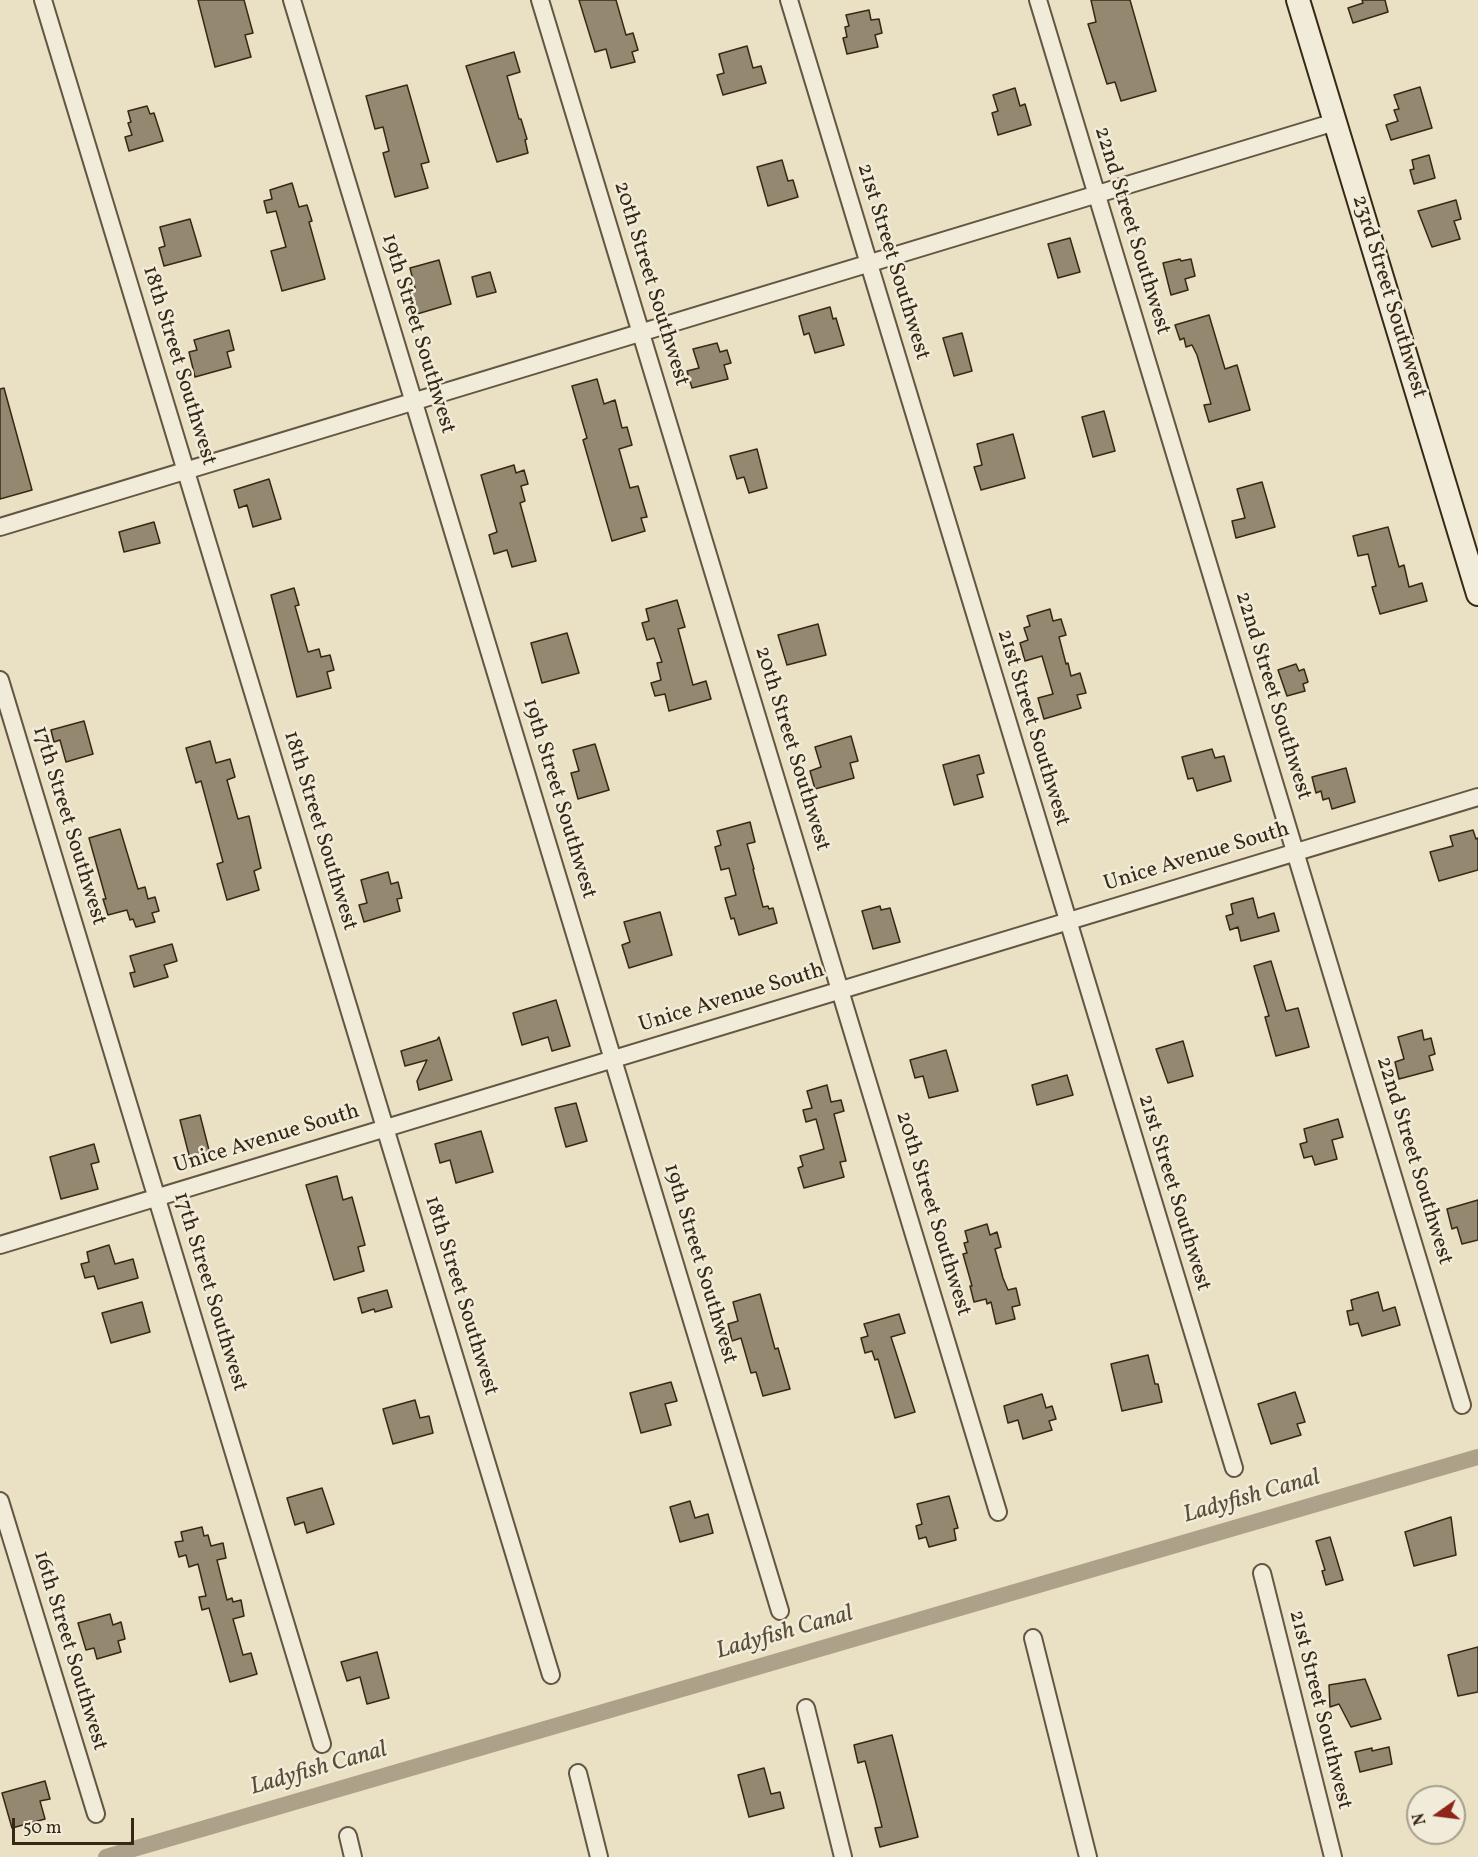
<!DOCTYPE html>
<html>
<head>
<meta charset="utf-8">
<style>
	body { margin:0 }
	#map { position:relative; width:1478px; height:1857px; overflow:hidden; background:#eae1c4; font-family:Vollkorn,serif }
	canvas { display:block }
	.north { position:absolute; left:1406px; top:1785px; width:60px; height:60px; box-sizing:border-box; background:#f1ecd9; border:2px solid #a79e8b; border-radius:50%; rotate:256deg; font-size:16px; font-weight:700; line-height:24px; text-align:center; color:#372816 }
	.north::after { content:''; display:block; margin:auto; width:21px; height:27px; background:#8f2418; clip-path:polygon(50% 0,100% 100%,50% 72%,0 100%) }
	.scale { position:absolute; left:12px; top:1818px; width:122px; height:27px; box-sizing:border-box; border:3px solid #372816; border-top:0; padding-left:8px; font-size:18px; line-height:21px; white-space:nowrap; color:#372816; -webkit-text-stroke:4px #f1ecd9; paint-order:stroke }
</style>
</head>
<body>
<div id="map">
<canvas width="1478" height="1857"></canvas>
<div class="north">N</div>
<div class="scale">50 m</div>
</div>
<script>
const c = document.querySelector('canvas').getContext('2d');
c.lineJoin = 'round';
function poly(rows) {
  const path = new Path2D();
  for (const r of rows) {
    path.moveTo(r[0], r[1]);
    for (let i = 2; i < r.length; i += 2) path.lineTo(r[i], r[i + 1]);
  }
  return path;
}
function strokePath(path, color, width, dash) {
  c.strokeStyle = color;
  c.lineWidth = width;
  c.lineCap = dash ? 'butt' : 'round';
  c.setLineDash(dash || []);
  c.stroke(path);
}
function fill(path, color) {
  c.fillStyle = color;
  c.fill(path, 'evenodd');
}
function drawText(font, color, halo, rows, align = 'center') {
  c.font = font + ' Vollkorn,serif';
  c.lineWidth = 5;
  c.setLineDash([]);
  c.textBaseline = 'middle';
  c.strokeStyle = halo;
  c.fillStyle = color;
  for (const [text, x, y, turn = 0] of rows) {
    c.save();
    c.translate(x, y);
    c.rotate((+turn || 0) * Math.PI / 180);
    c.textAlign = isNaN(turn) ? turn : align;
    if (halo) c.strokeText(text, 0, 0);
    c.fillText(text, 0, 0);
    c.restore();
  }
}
strokePath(poly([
	[106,1857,1478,1457]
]), '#ada289', 16);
const building = poly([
	[198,0,244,0,253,33,245,35,251,57,215,67,198,0],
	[579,0,616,0,626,35,633,33,638,50,632,52,635,62,611,68,606,49,595,52,579,0],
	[1091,0,1130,0,1156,91,1121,101,1115,82,1107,84,1088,24,1096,22,1091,0],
	[1362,0,1385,0,1388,12,1353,23,1348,8,1363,3,1362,0],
	[869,10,871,20,879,19,882,33,875,35,878,47,847,54,843,38,847,37,845,27,849,26,846,15,869,10],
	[747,46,753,68,761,66,766,83,723,95,717,75,724,73,719,54,747,46],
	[514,52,520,72,507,76,519,119,521,119,527,139,525,140,528,153,497,162,466,66,514,52],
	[407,85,429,162,421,164,428,188,395,197,383,153,389,151,383,127,375,129,366,96,407,85],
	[1420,87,1432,128,1391,140,1386,125,1398,121,1394,110,1399,109,1394,95,1420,87],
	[1015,88,1020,106,1025,104,1031,125,998,135,992,113,998,111,993,95,1015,88],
	[147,106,150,114,154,113,163,141,129,151,125,137,132,135,128,123,131,122,128,111,147,106],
	[1429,155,1435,178,1414,184,1410,170,1414,169,1412,160,1429,155],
	[782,160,788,181,793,180,798,197,768,206,757,167,782,160],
	[292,183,299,207,307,205,312,221,309,222,325,279,282,291,271,251,286,247,276,211,267,213,264,201,272,199,270,190,292,183],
	[1456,200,1461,219,1454,221,1460,239,1432,247,1418,211,1456,200],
	[190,219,201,256,164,266,159,248,165,246,160,227,190,219],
	[1070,238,1080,272,1058,278,1048,244,1070,238],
	[1180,259,1181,261,1191,259,1195,276,1185,279,1188,290,1171,295,1163,263,1180,259],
	[439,260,451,304,417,314,411,290,415,288,410,268,439,260],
	[490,272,496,292,477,297,472,277,490,272],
	[830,307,833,319,836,318,844,345,815,353,809,333,804,335,799,316,830,307],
	[1209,315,1225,369,1237,365,1250,410,1209,422,1204,405,1211,404,1197,355,1192,345,1186,347,1184,338,1180,340,1175,325,1209,315],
	[229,330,234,350,227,352,231,367,195,377,189,352,197,350,194,340,229,330],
	[962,333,972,371,954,376,943,338,962,333],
	[717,343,720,352,727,350,731,363,724,365,728,379,692,388,687,371,699,368,693,349,717,343],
	[597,379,604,404,615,400,622,428,627,427,632,445,619,449,630,488,638,486,647,517,641,518,645,531,612,541,583,440,587,438,572,386,597,379],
	[4,388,32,490,0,499,0,389,4,388],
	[1104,411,1115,451,1093,457,1082,417,1104,411],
	[1013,434,1025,478,981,490,974,467,982,465,977,444,1013,434],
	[757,449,767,488,749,493,744,477,737,479,730,456,757,449],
	[514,465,516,473,524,470,528,484,521,486,525,501,520,503,536,561,512,567,507,550,494,554,489,535,497,532,481,475,514,465],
	[269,479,281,519,253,527,247,505,239,508,234,490,269,479],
	[1262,482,1275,527,1236,538,1232,521,1245,518,1237,489,1262,482],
	[154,522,160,543,124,552,119,532,154,522],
	[1388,527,1399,567,1404,565,1409,587,1422,583,1427,601,1380,614,1372,587,1376,586,1368,554,1358,556,1353,536,1388,527],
	[294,588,299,605,295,606,308,652,319,649,321,657,330,655,334,670,327,672,331,688,297,697,271,595,294,588],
	[677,600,685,627,678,629,693,685,706,681,711,699,669,711,665,694,655,696,651,683,661,680,657,663,662,662,654,638,647,640,642,623,649,621,646,609,677,600],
	[1050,609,1053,621,1061,619,1066,635,1059,637,1066,664,1068,663,1071,676,1080,673,1086,693,1077,695,1081,708,1044,719,1038,698,1053,694,1042,656,1025,661,1020,643,1028,640,1024,628,1030,626,1027,616,1050,609],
	[818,624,826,655,787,665,778,635,818,624],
	[567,633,579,673,542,683,531,643,567,633],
	[1296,664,1299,671,1304,669,1308,682,1303,684,1305,691,1287,696,1278,670,1296,664],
	[84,721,93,754,66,762,60,740,54,742,51,730,84,721],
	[851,736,858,761,850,763,854,778,815,789,810,771,821,767,815,747,851,736],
	[210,741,216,763,230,759,235,777,227,780,238,819,249,816,261,868,254,871,259,890,227,900,217,864,223,862,201,781,196,783,186,748,210,741],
	[595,744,609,790,578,799,571,773,579,771,573,750,595,744],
	[1212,749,1215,758,1224,756,1231,781,1197,791,1193,778,1188,779,1182,757,1212,749],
	[979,755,984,773,977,775,983,797,954,805,943,765,979,755],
	[1346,768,1355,802,1332,809,1329,798,1323,800,1321,791,1316,793,1312,777,1346,768],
	[750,822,755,842,747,844,754,869,753,869,763,907,768,906,769,909,773,908,777,923,739,935,734,918,731,919,725,898,736,895,729,868,721,870,715,847,721,845,717,831,750,822],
	[120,829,138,889,145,887,148,899,155,897,159,911,152,913,155,922,136,927,133,919,130,920,127,910,108,915,103,899,106,899,89,838,120,829],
	[1473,830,1476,839,1478,838,1478,870,1439,881,1430,852,1453,846,1450,836,1473,830],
	[388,872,391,884,398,882,402,898,397,899,400,911,364,922,359,905,367,903,361,880,388,872],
	[1253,898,1258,918,1274,913,1279,931,1241,941,1238,927,1230,930,1226,916,1233,914,1231,904,1253,898],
	[880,906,881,910,890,908,900,942,873,949,862,911,880,906],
	[660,912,672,955,629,968,622,945,630,942,624,922,660,912],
	[172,944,177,961,164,965,168,977,134,987,130,973,135,972,130,956,172,944],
	[1271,961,1286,1011,1298,1008,1309,1047,1276,1056,1265,1017,1269,1016,1254,966,1271,961],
	[556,1000,570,1046,552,1051,548,1037,522,1045,513,1013,556,1000],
	[1422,1030,1424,1040,1431,1038,1435,1054,1429,1056,1433,1070,1399,1079,1395,1062,1404,1059,1398,1037,1422,1030],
	[439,1037,452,1080,419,1090,417,1081,427,1060,405,1066,401,1051,437,1040,439,1037],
	[1183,1041,1193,1076,1168,1083,1156,1049,1183,1041],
	[946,1050,958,1091,929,1098,923,1076,915,1078,910,1060,946,1050],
	[1067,1075,1073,1095,1037,1105,1032,1085,1067,1075],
	[827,1085,831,1102,841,1100,844,1111,834,1114,846,1161,840,1162,844,1177,804,1188,798,1168,803,1166,800,1156,824,1149,816,1119,806,1122,803,1110,812,1108,807,1091,827,1085],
	[576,1103,587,1141,566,1147,555,1108,576,1103],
	[200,1115,210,1154,190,1159,180,1120,200,1115],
	[1338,1119,1343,1137,1332,1140,1337,1159,1315,1165,1312,1156,1304,1158,1300,1144,1307,1142,1304,1129,1338,1119],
	[481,1131,493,1172,456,1183,450,1160,440,1163,435,1144,481,1131],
	[94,1144,99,1162,91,1164,98,1189,61,1199,50,1157,94,1144],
	[337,1176,343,1200,352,1197,365,1245,358,1247,364,1271,334,1280,306,1185,337,1176],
	[1478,1200,1478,1240,1462,1244,1457,1227,1452,1229,1447,1209,1478,1200],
	[987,1224,990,1235,997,1232,1001,1247,995,1249,1003,1278,1008,1290,1016,1288,1020,1305,1012,1307,1015,1319,996,1324,991,1302,987,1304,986,1299,974,1302,970,1286,972,1286,963,1254,967,1253,964,1243,968,1242,965,1231,987,1224],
	[109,1245,115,1264,133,1259,138,1278,98,1289,94,1276,85,1278,81,1264,89,1262,87,1252,109,1245],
	[387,1290,392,1307,375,1312,374,1309,362,1313,358,1298,387,1290],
	[1378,1292,1383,1311,1395,1307,1400,1325,1362,1336,1358,1323,1350,1325,1347,1311,1353,1310,1351,1300,1378,1292],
	[760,1294,775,1349,778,1348,790,1389,763,1396,756,1372,751,1373,741,1338,732,1341,728,1324,738,1321,733,1302,760,1294],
	[142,1302,150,1332,111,1343,102,1313,142,1302],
	[899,1314,905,1333,891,1337,915,1412,895,1418,878,1359,875,1360,872,1351,865,1353,861,1338,868,1336,864,1324,899,1314],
	[1148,1355,1155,1384,1158,1384,1162,1402,1122,1411,1111,1364,1148,1355],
	[671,1382,677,1401,665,1404,671,1425,641,1433,630,1393,671,1382],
	[1295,1392,1305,1422,1297,1424,1301,1435,1271,1444,1258,1404,1295,1392],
	[1042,1394,1046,1408,1052,1406,1056,1419,1049,1421,1052,1430,1023,1439,1018,1420,1008,1423,1004,1406,1042,1394],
	[415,1400,420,1418,429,1416,433,1433,393,1444,383,1409,415,1400],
	[322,1488,334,1524,307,1533,304,1522,295,1525,287,1498,322,1488],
	[949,1496,958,1528,954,1529,956,1540,929,1547,926,1537,919,1539,916,1526,922,1524,917,1504,949,1496],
	[690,1501,695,1518,708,1514,713,1533,680,1542,670,1507,690,1501],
	[1451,1517,1456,1555,1414,1566,1405,1532,1451,1517],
	[202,1527,204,1536,208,1535,211,1546,223,1543,226,1558,217,1560,227,1600,232,1598,233,1602,241,1600,244,1616,233,1619,243,1655,251,1653,257,1674,230,1682,209,1608,202,1610,199,1597,206,1596,198,1564,189,1567,186,1555,179,1557,175,1542,183,1541,181,1532,202,1527],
	[1330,1537,1343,1580,1326,1585,1322,1571,1325,1570,1316,1541,1330,1537],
	[110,1614,113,1625,121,1622,125,1639,118,1641,121,1652,97,1659,94,1648,86,1650,78,1623,110,1614],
	[1478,1647,1478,1692,1458,1696,1448,1655,1478,1647],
	[377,1652,389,1698,367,1704,360,1677,347,1681,341,1662,377,1652],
	[1365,1679,1381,1719,1351,1727,1339,1704,1330,1707,1329,1685,1365,1679],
	[892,1735,918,1837,880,1847,875,1828,882,1827,875,1799,865,1761,858,1763,854,1745,892,1735],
	[1389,1747,1392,1764,1360,1772,1355,1752,1372,1748,1372,1751,1389,1747],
	[764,1768,771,1794,780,1792,784,1808,749,1817,738,1775,764,1768],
	[45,1781,50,1799,40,1801,45,1819,12,1828,2,1793,45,1781]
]);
fill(building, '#948870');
strokePath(building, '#372816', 1.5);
const street = poly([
	[43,0,551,1675],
	[292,0,780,1611],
	[540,0,998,1512],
	[789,0,1234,1468],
	[1038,0,1462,1405],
	[0,527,1335,122],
	[0,680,322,1744],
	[0,1245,1478,797],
	[0,1501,96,1814],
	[1262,1573,1333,1857],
	[1033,1638,1088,1857],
	[806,1708,843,1857],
	[578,1773,599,1857],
	[348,1836,353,1857]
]);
const secondary = poly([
	[1298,0,1478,594]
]);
strokePath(street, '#645642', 20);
strokePath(secondary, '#372816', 26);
strokePath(street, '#f1ecd9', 16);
strokePath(secondary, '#f1ecd9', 22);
drawText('22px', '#372816', '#f1ecd9', [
	["22nd Street Southwest",1131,231,73],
	["21st Street Southwest",892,262,73],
	["20th Street Southwest",650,284,73],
	["23rd Street Southwest",1388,297,73],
	["19th Street Southwest",417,334,73],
	["18th Street Southwest",178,366,73],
	["22nd Street Southwest",1272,696,73],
	["21st Street Southwest",1032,728,73],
	["20th Street Southwest",791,749,73],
	["19th Street Southwest",558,799,73],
	["17th Street Southwest",68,826,73],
	["18th Street Southwest",319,831,73],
	["Unice Avenue South",1197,858,-17],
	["Unice Avenue South",732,999,-17],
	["Unice Avenue South",267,1140,-17],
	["22nd Street Southwest",1413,1161,73],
	["21st Street Southwest",1173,1193,73],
	["20th Street Southwest",932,1214,73],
	["19th Street Southwest",699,1264,73],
	["17th Street Southwest",209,1292,73],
	["18th Street Southwest",460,1296,73],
	["16th Street Southwest",69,1651,73],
	["21st Street Southwest",1319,1710,76]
]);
drawText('italic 24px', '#5a4d38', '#f1ecd9', [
	["Ladyfish Canal",1252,1498,-16],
	["Ladyfish Canal",785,1634,-16],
	["Ladyfish Canal",319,1770,-16]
]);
</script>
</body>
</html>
